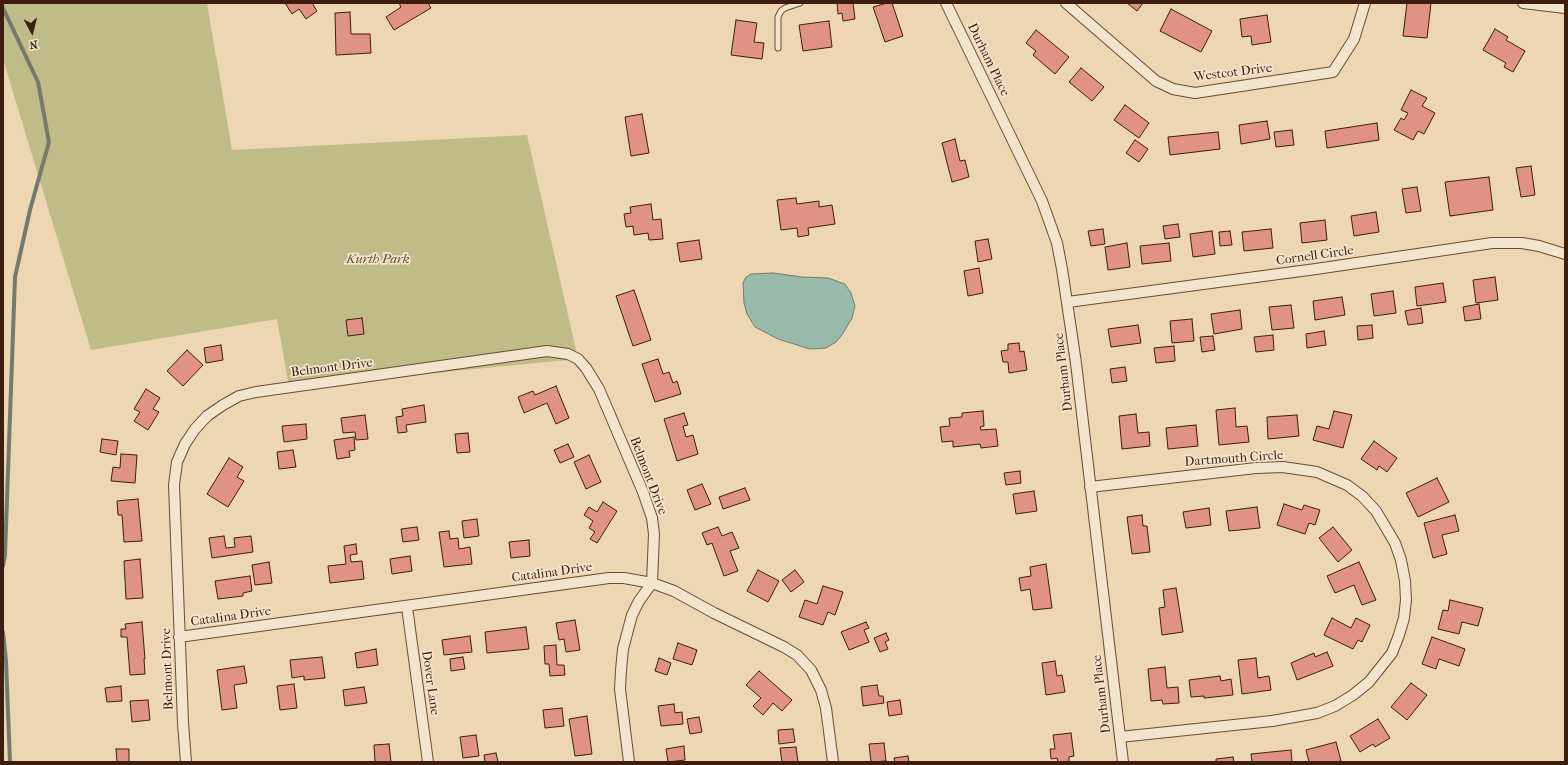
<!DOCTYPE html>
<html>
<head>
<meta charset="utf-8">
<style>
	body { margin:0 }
	#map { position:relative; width:1568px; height:765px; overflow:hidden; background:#edd6b2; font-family:"IM FELL French Canon",serif }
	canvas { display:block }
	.frame { position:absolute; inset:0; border:4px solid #3d1d0d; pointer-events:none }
	.north { position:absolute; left:12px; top:12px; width:40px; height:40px; -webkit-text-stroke:3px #f3e4cd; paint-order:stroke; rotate:173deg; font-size:11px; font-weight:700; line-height:16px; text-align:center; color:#3d1d0d }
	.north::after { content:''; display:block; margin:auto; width:14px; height:18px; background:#3d1d0d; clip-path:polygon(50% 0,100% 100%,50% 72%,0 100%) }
</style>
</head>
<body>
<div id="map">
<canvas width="1568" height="765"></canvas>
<div class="frame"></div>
<div class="north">N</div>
</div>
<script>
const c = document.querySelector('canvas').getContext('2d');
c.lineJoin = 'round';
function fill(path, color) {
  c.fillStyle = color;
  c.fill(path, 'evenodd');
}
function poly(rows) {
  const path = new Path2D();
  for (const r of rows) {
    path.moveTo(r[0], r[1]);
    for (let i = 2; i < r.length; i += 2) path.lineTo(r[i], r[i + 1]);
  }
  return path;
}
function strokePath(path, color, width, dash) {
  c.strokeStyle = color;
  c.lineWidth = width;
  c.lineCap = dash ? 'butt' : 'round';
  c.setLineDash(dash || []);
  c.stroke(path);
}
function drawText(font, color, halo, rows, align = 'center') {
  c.font = font + ' "IM FELL French Canon",serif';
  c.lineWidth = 3.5;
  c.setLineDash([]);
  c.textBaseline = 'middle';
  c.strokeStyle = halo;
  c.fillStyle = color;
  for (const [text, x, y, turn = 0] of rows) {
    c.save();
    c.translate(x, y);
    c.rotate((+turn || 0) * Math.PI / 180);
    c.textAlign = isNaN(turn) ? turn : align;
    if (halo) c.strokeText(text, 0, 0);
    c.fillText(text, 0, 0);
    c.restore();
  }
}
fill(poly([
	[3,3,207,3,232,150,527,135,578,359,289,387,277,319,91,350,3,59]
]), '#bfbc87');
const water = poly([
	[773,273,802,277,828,278,845,284,851,293,855,306,852,318,842,335,836,342,826,348,810,349,778,339,755,327,747,314,744,303,743,283,746,277,751,274,773,273]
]);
fill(water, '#99b9ab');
strokePath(water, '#747b6c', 1);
strokePath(poly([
	[3,8,38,82,49,142,30,210,15,277,5,555,3,566],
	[3,632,6,661,10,762]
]), '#747b6c', 4);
const building = poly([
	[285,3,312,3,317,11,306,19,299,9,292,14,285,3],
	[399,3,428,3,431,8,394,30,386,17,401,7,399,3],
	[837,3,853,3,855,19,843,21,842,13,838,14,837,3],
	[887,3,892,3,903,36,885,42,873,7,887,3],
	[1127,3,1143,3,1137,11,1127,3],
	[1407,3,1431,3,1427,38,1403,36,1407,3],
	[1171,9,1212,31,1201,52,1160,31,1171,9],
	[350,12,351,34,370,34,371,53,336,55,335,13,350,12],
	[1267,15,1271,42,1252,45,1251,36,1242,37,1240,19,1267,15],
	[736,20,757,23,754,42,764,43,762,59,731,55,736,20],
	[829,21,832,47,803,51,799,25,829,21],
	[1495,29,1508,37,1506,40,1525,51,1513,72,1504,67,1506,63,1483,50,1495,29],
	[1036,30,1069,57,1055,74,1033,55,1036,51,1026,43,1036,30],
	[1081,68,1104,87,1092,101,1069,82,1081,68],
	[1411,90,1427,98,1422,106,1435,113,1424,134,1418,131,1413,140,1394,130,1401,118,1404,120,1408,113,1401,110,1411,90],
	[1125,105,1149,123,1139,138,1114,120,1125,105],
	[642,114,649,153,631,156,625,117,642,114],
	[1267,121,1270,139,1241,144,1239,125,1267,121],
	[1377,123,1379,140,1327,148,1325,131,1377,123],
	[1292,130,1294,145,1276,147,1274,132,1292,130],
	[1218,132,1220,149,1170,155,1168,137,1218,132],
	[955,139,960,161,965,160,969,177,952,182,942,143,955,139],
	[1135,140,1148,149,1139,162,1126,153,1135,140],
	[1531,166,1535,195,1521,197,1516,168,1531,166],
	[1489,177,1493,210,1450,216,1445,182,1489,177],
	[1417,187,1421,211,1406,213,1402,189,1417,187],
	[796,198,797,204,819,201,819,207,832,205,835,224,808,228,809,235,798,237,797,228,781,230,777,200,796,198],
	[651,204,653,220,661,219,663,239,649,240,648,233,634,235,633,226,626,227,624,214,631,213,630,207,651,204],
	[1376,212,1379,232,1354,236,1351,216,1376,212],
	[1325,220,1327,240,1302,243,1300,223,1325,220],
	[1178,224,1180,237,1165,239,1163,226,1178,224],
	[1103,229,1105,244,1091,246,1088,231,1103,229],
	[1271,229,1273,248,1244,251,1242,232,1271,229],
	[1212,231,1215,254,1193,257,1190,234,1212,231],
	[1230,231,1232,245,1220,246,1219,232,1230,231],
	[988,239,992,259,978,262,975,241,988,239],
	[699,240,702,259,680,262,677,243,699,240],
	[1127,243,1130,267,1108,270,1105,247,1127,243],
	[1169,243,1171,261,1142,264,1140,246,1169,243],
	[979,268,983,293,968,296,964,271,979,268],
	[1495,277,1498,300,1476,303,1473,280,1495,277],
	[1443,283,1446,302,1417,306,1415,287,1443,283],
	[634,290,651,340,633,346,616,296,634,290],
	[1393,291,1396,313,1374,316,1371,294,1393,291],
	[1342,297,1345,315,1315,320,1313,301,1342,297],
	[1479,304,1481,319,1465,321,1463,307,1479,304],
	[1291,305,1294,328,1272,330,1269,307,1291,305],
	[1421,308,1423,323,1408,325,1405,311,1421,308],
	[1240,310,1242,329,1214,334,1211,314,1240,310],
	[362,318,364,334,348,336,346,320,362,318],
	[1192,319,1194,341,1172,343,1170,321,1192,319],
	[1138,325,1141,343,1111,347,1108,329,1138,325],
	[1372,325,1373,338,1358,340,1357,326,1372,325],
	[1324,331,1326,345,1307,348,1306,334,1324,331],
	[1273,335,1274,350,1256,352,1254,337,1273,335],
	[1213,336,1215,350,1202,352,1200,337,1213,336],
	[1019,343,1020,352,1024,351,1027,370,1009,373,1008,362,1003,362,1001,351,1008,350,1008,344,1019,343],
	[221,345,223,360,206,363,204,348,221,345],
	[1174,346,1175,361,1156,363,1154,348,1174,346],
	[187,350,203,365,183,386,167,371,187,350],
	[658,359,663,374,669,372,673,383,677,381,681,394,655,402,642,364,658,359],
	[1125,367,1127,381,1112,383,1110,369,1125,367],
	[556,386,569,418,556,424,547,403,524,413,518,397,533,391,535,395,556,386],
	[146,389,160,398,153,409,159,412,148,430,134,421,140,412,134,409,146,389],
	[424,405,426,422,406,425,407,432,398,433,396,417,403,416,402,409,424,405],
	[1235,408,1236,427,1247,426,1249,442,1219,445,1216,410,1235,408],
	[983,411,984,426,980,427,981,430,996,429,998,446,981,448,980,444,953,447,953,441,942,442,940,427,950,426,949,418,962,417,962,413,983,411],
	[1334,411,1352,415,1343,448,1313,440,1317,426,1329,429,1334,411],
	[684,413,688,425,683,426,686,437,693,435,698,454,677,461,664,419,684,413],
	[1136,414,1138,433,1149,432,1150,446,1122,449,1119,416,1136,414],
	[365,415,368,439,356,440,355,432,343,433,341,418,365,415],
	[1297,415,1299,436,1268,439,1267,417,1297,415],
	[306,424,307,439,284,442,282,426,306,424],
	[1196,425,1198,446,1168,449,1166,428,1196,425],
	[468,433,470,452,457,453,455,434,468,433],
	[354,437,355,450,349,451,350,457,337,459,334,440,354,437],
	[102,439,118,441,116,455,100,452,102,439],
	[1374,441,1397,458,1387,472,1379,466,1377,470,1361,459,1374,441],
	[568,444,574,457,560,463,554,450,568,444],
	[293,450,296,467,279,469,277,452,293,450],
	[121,454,137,455,135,483,111,481,113,467,120,468,121,454],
	[589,455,601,482,586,489,574,462,589,455],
	[229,458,243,467,237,477,244,481,228,507,207,494,229,458],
	[1020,471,1021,483,1006,485,1004,473,1020,471],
	[1437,478,1449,502,1418,517,1406,493,1437,478],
	[702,484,711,504,695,510,687,490,702,484],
	[745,488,750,500,723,509,719,497,745,488],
	[1034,491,1037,511,1016,514,1013,494,1034,491],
	[138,499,142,541,124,542,122,515,118,515,117,501,138,499],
	[603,502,617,511,597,543,590,539,595,532,589,528,593,521,584,515,589,507,597,512,603,502],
	[1284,504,1302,510,1304,505,1320,510,1315,525,1309,523,1305,534,1277,525,1284,504],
	[1257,507,1260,528,1229,531,1226,511,1257,507],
	[1209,508,1211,525,1186,528,1183,512,1209,508],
	[1142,515,1143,526,1147,526,1150,552,1132,554,1127,517,1142,515],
	[1455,515,1459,531,1442,535,1447,554,1433,558,1424,523,1455,515],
	[477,519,479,536,464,538,462,521,477,519],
	[417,527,419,540,403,542,401,529,417,527],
	[718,527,722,536,732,532,739,548,730,551,738,571,724,576,712,543,707,545,702,533,718,527],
	[1333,527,1352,550,1338,562,1319,538,1333,527],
	[449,531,450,539,458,538,459,549,470,547,472,564,444,567,439,532,449,531],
	[224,536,226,548,235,547,234,538,251,536,253,552,212,558,209,538,224,536],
	[529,540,530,556,511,558,509,542,529,540],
	[356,544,357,554,350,555,351,562,362,561,364,579,330,583,328,566,346,564,344,546,356,544],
	[410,556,412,571,392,574,390,559,410,556],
	[140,559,143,598,126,599,124,561,140,559],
	[269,562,272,583,255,585,252,565,269,562],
	[1359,562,1376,600,1362,605,1354,585,1335,593,1327,576,1359,562],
	[1046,564,1052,608,1033,610,1030,589,1021,591,1019,578,1031,576,1030,567,1046,564],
	[758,570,779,581,768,602,747,591,758,570],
	[795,570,804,582,791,592,782,580,795,570],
	[250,576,252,591,243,593,243,596,218,599,215,581,250,576],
	[823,586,843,592,835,615,828,612,823,625,799,617,805,600,817,604,823,586],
	[1176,588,1183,632,1162,635,1159,608,1165,607,1163,590,1176,588],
	[1450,600,1483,608,1478,626,1462,622,1459,634,1438,629,1443,610,1448,611,1450,600],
	[1332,618,1351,628,1356,618,1370,625,1362,642,1358,640,1353,649,1324,635,1332,618],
	[575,620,580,650,566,652,564,639,559,640,556,623,575,620],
	[142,622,145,659,144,659,145,674,130,675,127,637,121,637,121,629,126,629,125,624,142,622],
	[866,622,869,628,864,630,869,642,849,650,841,632,866,622],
	[526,627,529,649,487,653,485,632,526,627],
	[886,633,889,640,885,642,888,649,880,652,874,638,886,633],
	[470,636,472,652,444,655,442,640,470,636],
	[1432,637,1465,649,1459,666,1439,659,1436,669,1422,664,1432,637],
	[678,643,697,650,692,665,673,659,678,643],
	[556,645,557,665,564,665,565,675,550,676,549,664,545,664,544,646,556,645],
	[376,649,378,665,357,668,355,653,376,649],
	[1327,652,1333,666,1297,680,1291,663,1314,653,1315,657,1327,652],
	[322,657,325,678,304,680,304,676,292,678,290,660,322,657],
	[463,657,465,669,451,671,450,659,463,657],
	[659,658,671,663,667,675,655,671,659,658],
	[1256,658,1258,678,1269,676,1271,690,1242,694,1238,660,1256,658],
	[1055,661,1057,676,1062,675,1065,692,1046,695,1042,663,1055,661],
	[244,666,247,683,234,685,237,708,222,710,217,670,244,666],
	[1165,667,1167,688,1178,687,1179,703,1163,704,1162,700,1151,701,1148,669,1165,667],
	[759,671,792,700,782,711,773,703,763,715,753,706,761,698,746,685,759,671],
	[1220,676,1221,681,1231,679,1233,695,1204,698,1204,696,1191,697,1189,680,1220,676],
	[1411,683,1427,695,1407,720,1391,707,1411,683],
	[294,684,297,708,280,710,277,686,294,684],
	[877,685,879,696,883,696,884,703,863,706,861,687,877,685],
	[121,686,122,701,107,702,105,688,121,686],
	[364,687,367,703,345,706,343,690,364,687],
	[148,700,150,720,132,722,130,701,148,700],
	[900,700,902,714,889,716,887,702,900,700],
	[674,704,675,713,682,712,683,724,661,726,658,706,674,704],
	[562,708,564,726,545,728,543,710,562,708],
	[587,716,592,754,575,756,569,719,587,716],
	[699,717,702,732,690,734,687,719,699,717],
	[1378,719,1390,738,1375,747,1373,744,1360,752,1350,736,1378,719],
	[793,729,795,742,779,744,778,730,793,729],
	[1071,733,1074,756,1069,757,1069,762,1058,762,1057,758,1051,759,1050,749,1055,749,1053,735,1071,733],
	[476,735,479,756,463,758,460,737,476,735],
	[1336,742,1341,761,1336,762,1309,762,1306,750,1336,742],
	[884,743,886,761,871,762,869,744,884,743],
	[389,744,391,762,375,762,374,745,389,744],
	[684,746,685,760,668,762,666,749,684,746],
	[796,747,798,762,782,762,780,748,796,747],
	[116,749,129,749,129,762,117,762,116,749],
	[1291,750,1292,762,1252,762,1251,754,1291,750],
	[496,753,498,762,485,762,484,755,496,753],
	[908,756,909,762,895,762,894,758,908,756],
	[1233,757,1234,762,1216,762,1216,759,1233,757]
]);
fill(building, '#e09285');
strokePath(building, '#3d1d0d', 1);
const service = poly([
	[778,48,778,17,781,11,785,8,800,3]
]);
const minor = poly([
	[946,3,1042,201,1057,243,1062,269,1076,363,1123,762],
	[1066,3,1156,81,1173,89,1195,93,1333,72,1354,39,1365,3],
	[1523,3,1565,8],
	[1068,302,1316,269,1492,243,1522,243,1539,246,1565,254],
	[1090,487,1256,468,1283,467,1317,472,1347,485,1362,496,1376,511,1395,543,1401,560,1405,581,1406,600,1404,618,1399,635,1392,653,1369,682,1353,695,1335,706,1317,713,1272,721,1120,737],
	[407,607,428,762],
	[179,637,609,578,624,578,652,583,674,591,714,613,784,647,797,655,811,670,821,690,826,708,833,762],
	[186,762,183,723,174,485,177,462,185,444,195,429,207,416,223,405,239,396,256,392,547,351,568,354,578,359,586,368,599,389,643,492,652,518,654,534,652,583,639,601,632,615,623,649,621,670,620,689,629,762]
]);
strokePath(service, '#694b36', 7);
strokePath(minor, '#694b36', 12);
strokePath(service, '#f3e4cd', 5);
strokePath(minor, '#f3e4cd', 10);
drawText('13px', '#3d1d0d', '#f3e4cd', [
	["Durham Place",988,60,64],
	["Westcot Drive",1233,73,-7],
	["Cornell Circle",1315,256,-8],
	["Belmont Drive",332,368,-7],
	["Durham Place",1064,372,-97],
	["Dartmouth Circle",1234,459,-4],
	["Belmont Drive",648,476,69],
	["Catalina Drive",552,573,-8],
	["Catalina Drive",231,617,-8],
	["Belmont Drive",168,669,-92],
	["Dover Lane",430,683,82],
	["Durham Place",1102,694,-97]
]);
drawText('italic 13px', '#5e452c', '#f3e4cd', [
	["Kurth Park",378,260]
]);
</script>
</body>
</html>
